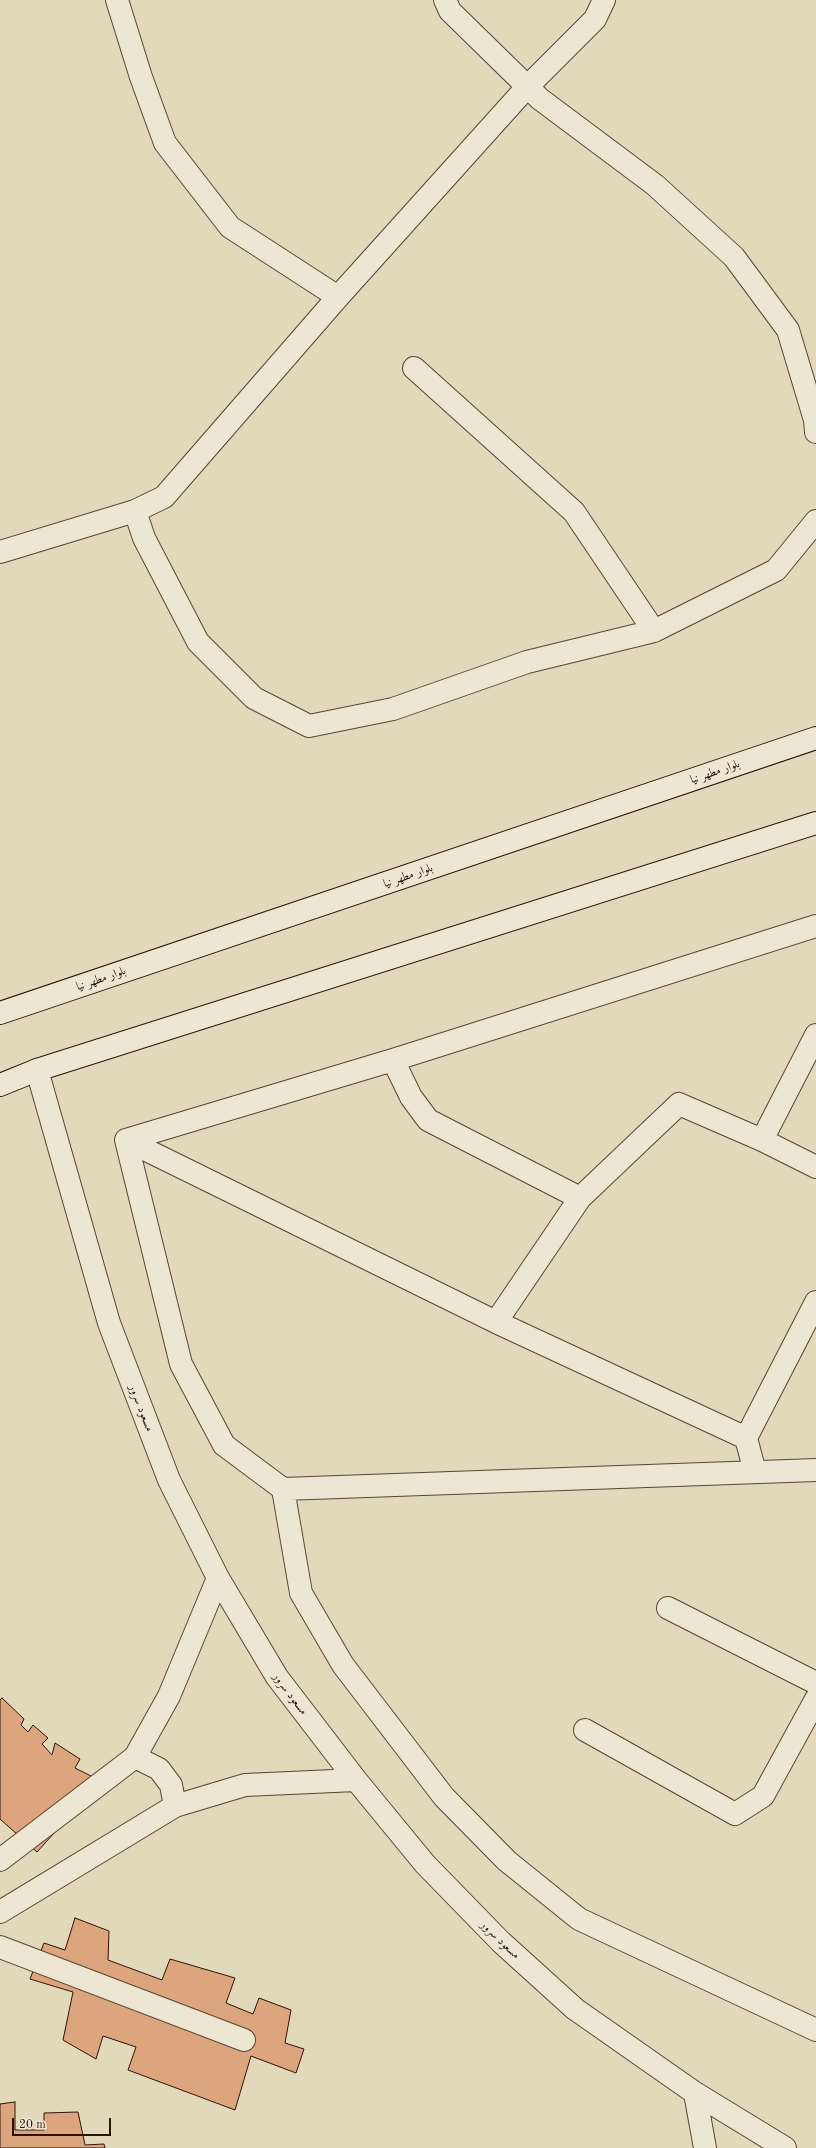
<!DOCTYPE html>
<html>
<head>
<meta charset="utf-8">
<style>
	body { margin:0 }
	#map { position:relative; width:816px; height:2148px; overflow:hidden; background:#e1d9ba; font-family:"Old Standard TT",serif }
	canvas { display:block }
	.scale { position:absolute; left:12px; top:2118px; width:99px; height:18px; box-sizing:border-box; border:2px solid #2f1206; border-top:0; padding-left:5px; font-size:12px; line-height:14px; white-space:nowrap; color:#2f1206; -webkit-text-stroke:3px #ece6d2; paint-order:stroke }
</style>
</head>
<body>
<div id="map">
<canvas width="816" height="2148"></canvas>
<div class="scale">20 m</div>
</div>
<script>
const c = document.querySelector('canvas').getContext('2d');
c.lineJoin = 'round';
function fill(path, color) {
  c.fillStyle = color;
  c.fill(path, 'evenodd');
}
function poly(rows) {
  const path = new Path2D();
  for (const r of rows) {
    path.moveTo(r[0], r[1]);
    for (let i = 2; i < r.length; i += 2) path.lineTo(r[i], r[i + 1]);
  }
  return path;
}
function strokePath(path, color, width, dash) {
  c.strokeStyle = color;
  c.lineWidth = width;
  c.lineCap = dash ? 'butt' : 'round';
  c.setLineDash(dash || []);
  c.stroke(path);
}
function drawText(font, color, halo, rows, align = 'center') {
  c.font = font + ' "Old Standard TT",Amiri,serif';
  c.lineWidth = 3;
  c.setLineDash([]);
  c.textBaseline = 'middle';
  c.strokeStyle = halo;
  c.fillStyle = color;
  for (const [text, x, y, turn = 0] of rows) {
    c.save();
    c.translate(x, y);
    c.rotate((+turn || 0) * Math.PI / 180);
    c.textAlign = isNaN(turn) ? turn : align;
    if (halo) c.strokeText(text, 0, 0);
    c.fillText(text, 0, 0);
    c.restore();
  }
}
const building = poly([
	[2,1698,24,1719,21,1725,28,1732,33,1725,48,1738,42,1744,52,1755,55,1743,80,1759,75,1768,101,1781,37,1852,0,1819,0,1700,2,1698],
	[75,1918,109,1931,108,1960,162,1980,170,1959,235,1978,226,2003,253,2014,259,1998,291,2010,285,2043,304,2049,296,2073,251,2056,235,2110,128,2070,136,2047,103,2036,96,2059,63,2040,73,1992,30,1979,44,1943,65,1950,75,1918],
	[15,2102,15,2130,44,2130,44,2113,78,2112,85,2145,104,2144,105,2148,0,2148,0,2104,15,2102]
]);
fill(building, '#dca57e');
strokePath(building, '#2f1206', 1);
const street = poly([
	[117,0,141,77,165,143,230,227,338,297],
	[445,0,450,11,540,99,655,185,734,257,788,330,815,420,816,432],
	[414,368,574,512,654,631],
	[135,511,144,538,198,642,254,698,309,726,393,709,527,662,654,631,776,570,816,521],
	[0,552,135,511,164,497,338,297,527,87,595,19,604,0],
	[816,926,393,1060,126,1140,181,1364,224,1445,283,1489,816,1470],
	[393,1060,411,1097,428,1120,580,1198],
	[37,1070,109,1323,169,1480,218,1578,277,1677,356,1780,425,1864,501,1942,575,2009,695,2093,785,2148],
	[126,1140,496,1322,746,1438,755,1472],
	[762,1140,816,1035],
	[496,1322,580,1198,679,1104,762,1140,816,1167],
	[746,1438,816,1302],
	[283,1489,301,1593,343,1665,444,1797,507,1861,579,1919,816,2030],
	[668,1608,816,1683],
	[585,1730,735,1814,763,1796,816,1699],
	[135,1757,159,1769,171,1785,175,1806],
	[0,1860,135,1757,169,1696,218,1578],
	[0,1912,175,1806,245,1785,356,1780],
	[0,1947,244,2040],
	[695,2093,705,2148]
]);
const secondary = poly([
	[0,1013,816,738],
	[0,1085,37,1070,816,823]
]);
strokePath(street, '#5c4433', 24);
strokePath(secondary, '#2f1206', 24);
strokePath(street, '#ece6d2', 22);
strokePath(secondary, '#ece6d2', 22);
drawText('12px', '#2f1206', '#ece6d2', [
	["بلوار مطهر نیا",715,772,-19],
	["بلوار مطهر نیا",408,876,-19],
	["بلوار مطهر نیا",101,979,-19],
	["مسعود سرور",141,1408,69],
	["مسعود سرور",290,1694,53],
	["مسعود سرور",500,1940,44]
]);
</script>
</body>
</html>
